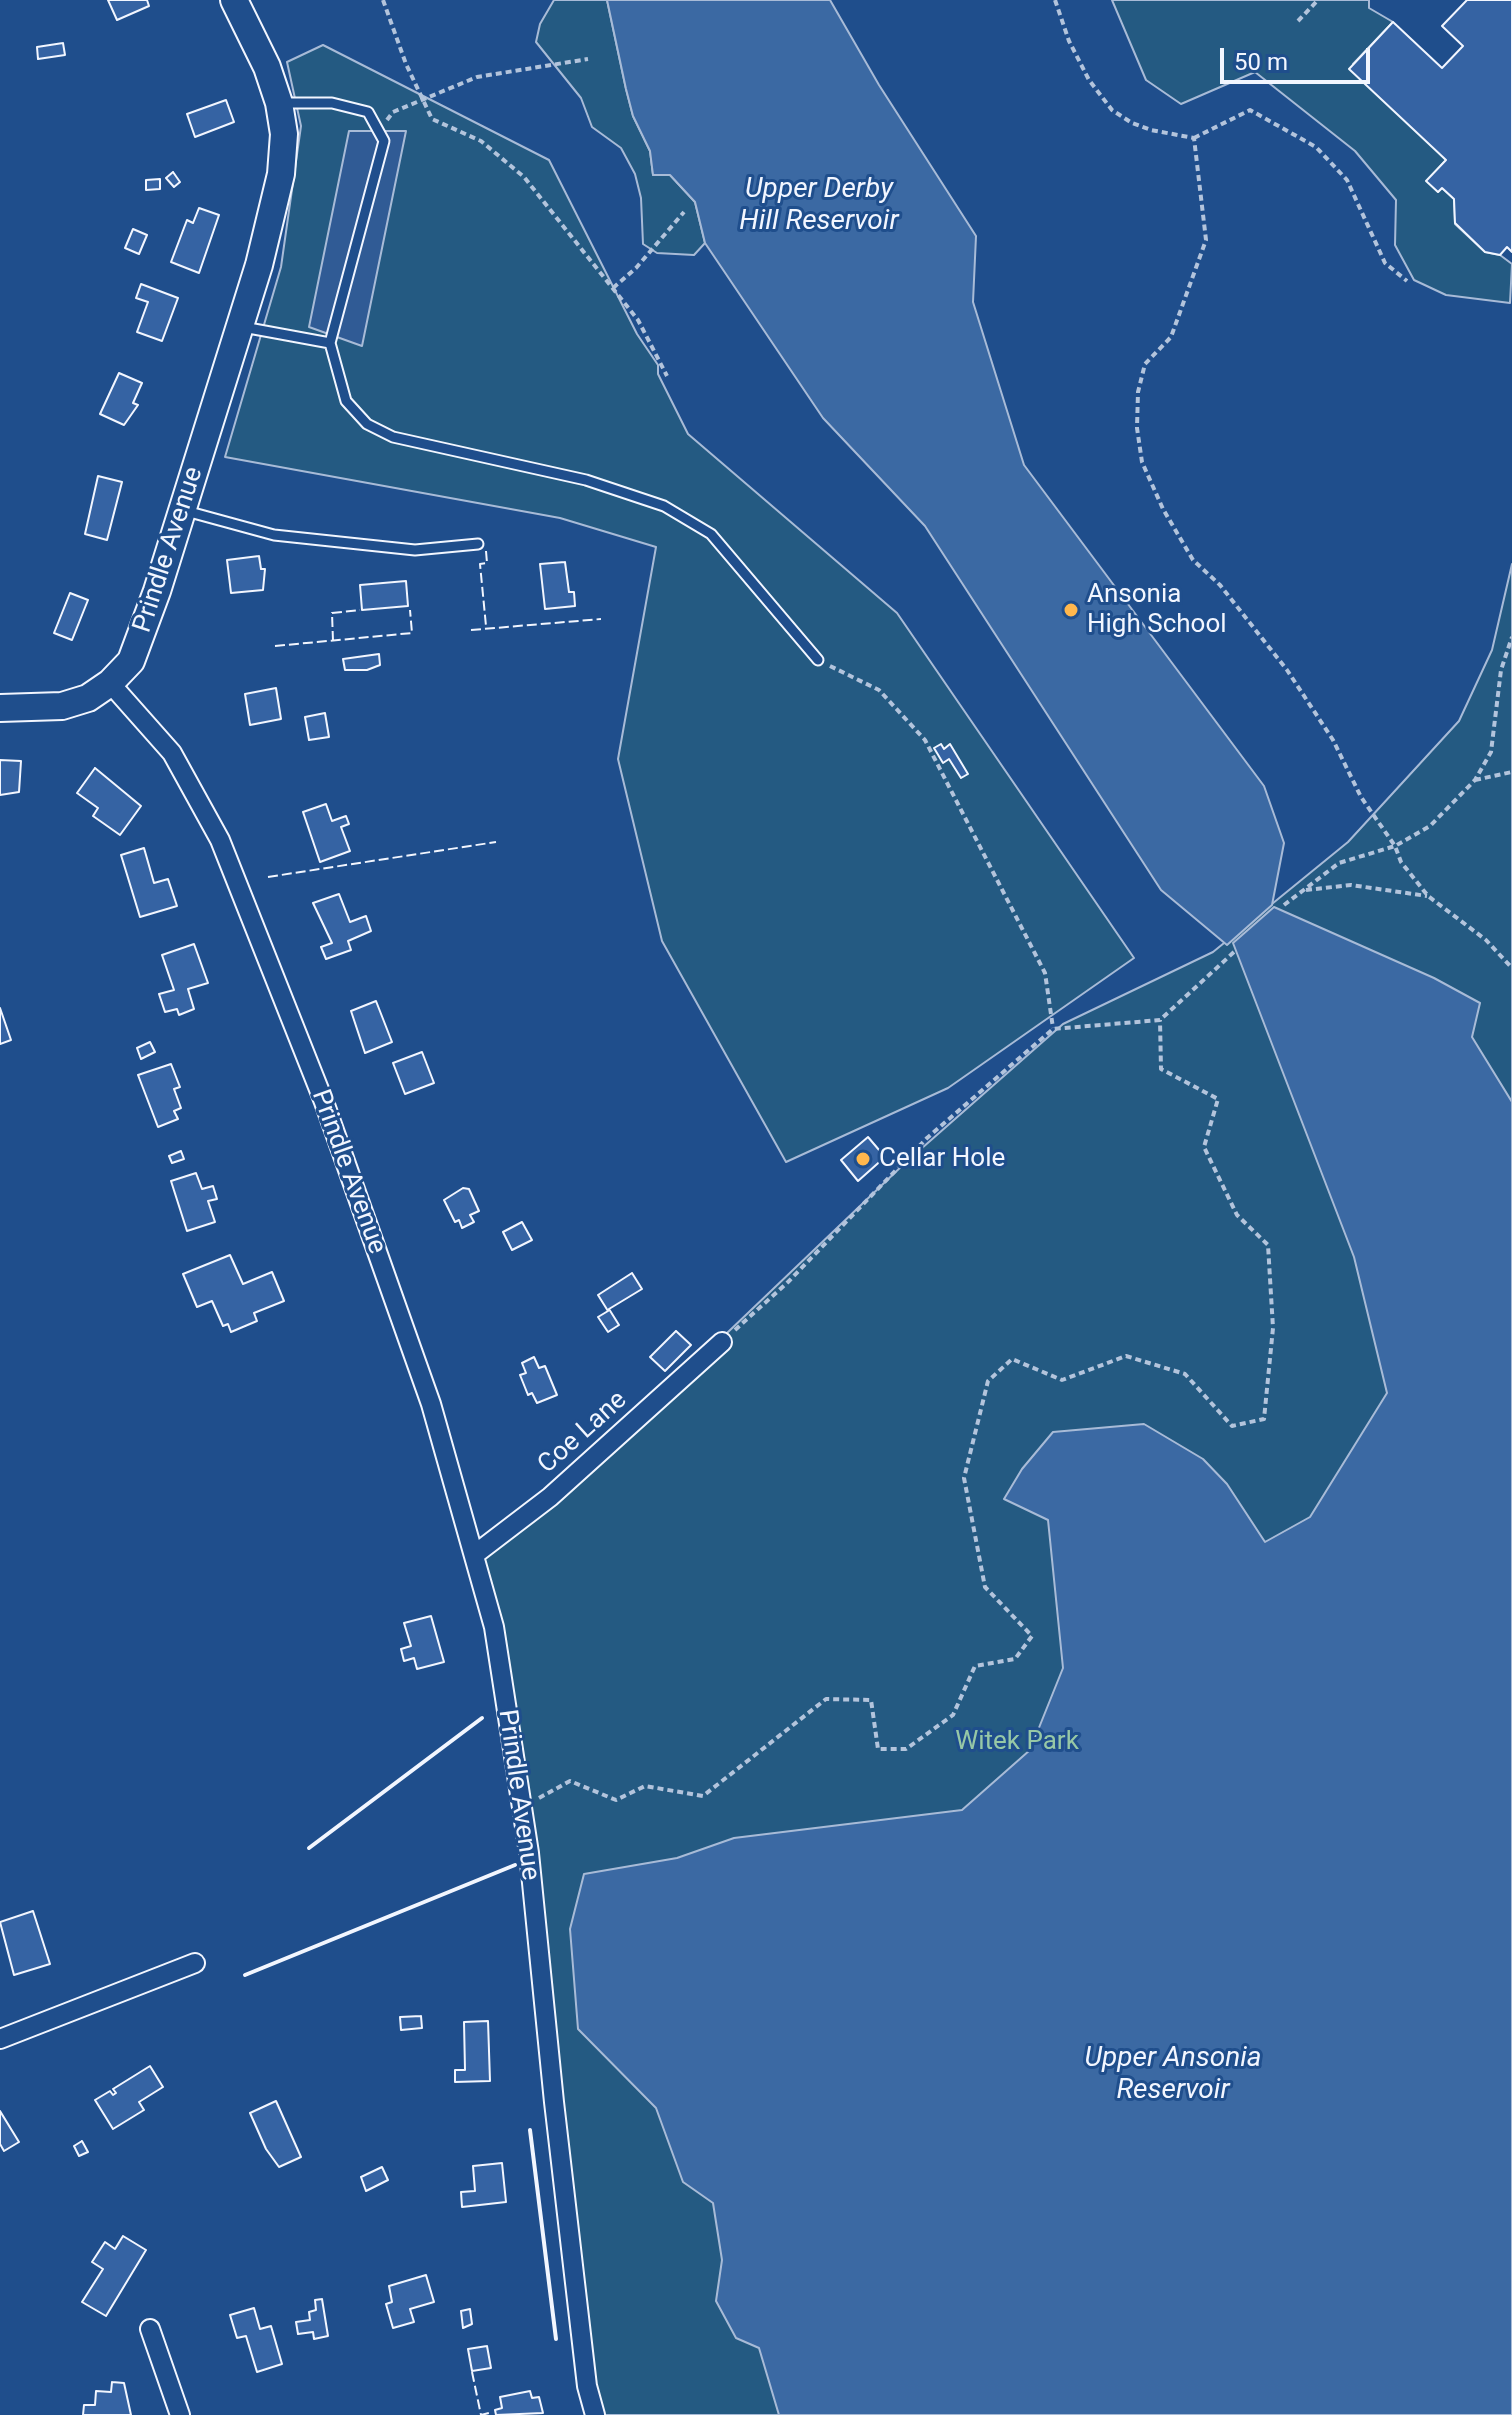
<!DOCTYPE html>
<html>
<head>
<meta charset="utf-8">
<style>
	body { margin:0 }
	#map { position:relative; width:1512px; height:2415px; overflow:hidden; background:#1f4e8c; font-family:Roboto,sans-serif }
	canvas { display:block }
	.scale { position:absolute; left:1220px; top:48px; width:150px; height:36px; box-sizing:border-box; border:4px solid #f2f6ff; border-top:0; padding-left:10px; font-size:24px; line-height:28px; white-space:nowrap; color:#f2f6ff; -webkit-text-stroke:6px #1f4e8c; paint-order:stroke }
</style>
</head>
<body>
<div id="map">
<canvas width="1512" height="2415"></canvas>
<div class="scale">50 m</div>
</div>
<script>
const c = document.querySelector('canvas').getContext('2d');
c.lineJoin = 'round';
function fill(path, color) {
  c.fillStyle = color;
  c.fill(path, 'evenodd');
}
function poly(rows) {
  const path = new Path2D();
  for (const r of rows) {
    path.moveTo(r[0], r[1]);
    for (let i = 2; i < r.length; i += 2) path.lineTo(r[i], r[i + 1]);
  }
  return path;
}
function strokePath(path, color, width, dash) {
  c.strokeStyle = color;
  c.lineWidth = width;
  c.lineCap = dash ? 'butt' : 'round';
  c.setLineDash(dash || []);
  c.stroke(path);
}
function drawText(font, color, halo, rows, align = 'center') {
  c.font = font + ' Roboto,sans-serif';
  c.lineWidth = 6;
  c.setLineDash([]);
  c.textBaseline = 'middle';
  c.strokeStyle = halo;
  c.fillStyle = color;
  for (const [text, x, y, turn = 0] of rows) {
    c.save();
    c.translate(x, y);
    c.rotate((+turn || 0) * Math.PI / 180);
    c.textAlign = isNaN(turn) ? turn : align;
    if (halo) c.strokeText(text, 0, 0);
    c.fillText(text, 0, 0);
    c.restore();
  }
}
const green = poly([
	[554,0,607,0,626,89,633,116,650,151,653,175,670,175,695,202,705,243,694,255,657,253,643,244,641,198,635,174,621,148,592,127,581,98,536,42,540,24,554,0],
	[1112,0,1369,0,1369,8,1393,22,1353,64,1446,160,1427,181,1438,192,1442,188,1454,199,1455,224,1485,252,1500,255,1512,264,1510,303,1446,295,1414,280,1395,245,1396,200,1355,151,1255,72,1181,104,1146,80,1112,0],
	[323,45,549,160,637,334,658,365,658,374,688,434,897,613,1134,958,948,1088,786,1162,662,941,618,759,656,547,560,518,225,457,281,267,301,126,287,62,323,45],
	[1512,564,1512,2415,599,2415,481,1557,549,1503,905,1163,1063,1024,1213,952,1348,842,1459,721,1492,650,1512,564]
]);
fill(green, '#245a82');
strokePath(green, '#a8bbd7', 2);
const parking = poly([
	[349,131,406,131,362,346,309,327,349,131]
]);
fill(parking, '#305b95');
strokePath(parking, '#a8bbd7', 2);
const water = poly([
	[607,0,830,0,879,85,976,236,973,302,1024,465,1264,786,1284,843,1272,905,1227,945,1161,890,925,526,823,418,705,243,695,202,670,175,653,175,650,151,633,116,626,89,607,0],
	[1274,907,1434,978,1480,1003,1472,1037,1512,1102,1512,2415,779,2415,759,2348,736,2338,716,2301,722,2260,713,2203,683,2182,656,2108,578,2029,570,1929,584,1874,677,1858,734,1838,962,1810,1030,1750,1063,1668,1048,1520,1004,1499,1022,1469,1053,1432,1144,1424,1203,1459,1227,1484,1265,1542,1310,1517,1387,1393,1354,1257,1233,943,1274,907]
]);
fill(water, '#3b69a3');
strokePath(water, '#a8bbd7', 2);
const building = poly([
	[108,0,147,0,149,6,117,20,108,0],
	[1467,0,1512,0,1512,252,1507,247,1500,255,1485,252,1455,223,1454,199,1442,188,1438,192,1426,181,1446,160,1349,69,1393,22,1442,68,1463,46,1442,26,1467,0],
	[63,43,65,55,38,59,37,47,63,43],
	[226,100,234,122,195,137,187,114,226,100],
	[173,172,180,182,174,187,166,178,173,172],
	[160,179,160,189,146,190,146,180,160,179],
	[199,208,219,215,199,273,171,262,187,220,193,223,199,208],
	[133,229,147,235,139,254,125,248,133,229],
	[141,284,178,298,162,341,137,332,148,302,136,298,141,284],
	[119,373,142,383,133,403,138,405,124,425,100,414,119,373],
	[98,476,122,482,107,540,85,534,98,476],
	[259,556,261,569,265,569,263,590,231,593,227,560,259,556],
	[565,562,569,592,574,592,575,606,545,609,540,564,565,562],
	[406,581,408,606,362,610,360,585,406,581],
	[70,593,88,600,72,640,54,633,70,593],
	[379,654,380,665,367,670,345,670,343,659,379,654],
	[276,688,281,719,250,725,245,694,276,688],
	[325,713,329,737,309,740,305,717,325,713],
	[941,744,944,749,950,744,968,774,961,778,949,759,943,763,934,748,941,744],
	[0,760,21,761,19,792,0,795,0,760],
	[95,768,141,806,120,835,93,816,98,808,77,793,95,768],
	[326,804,332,821,346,816,349,824,341,827,350,851,320,862,303,812,326,804],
	[144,848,154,883,168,879,177,906,140,917,121,855,144,848],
	[339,894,350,922,366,916,371,931,348,941,351,950,326,959,321,947,332,943,313,903,339,894],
	[194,944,208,983,188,989,194,1009,179,1015,177,1009,165,1012,159,994,174,990,162,955,194,944],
	[376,1001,392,1042,365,1053,351,1011,376,1001],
	[0,1008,11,1040,0,1044,0,1008],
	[150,1042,155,1052,141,1059,137,1048,150,1042],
	[422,1052,434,1083,405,1094,393,1063,422,1052],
	[171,1064,180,1087,174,1089,181,1108,174,1111,178,1119,158,1127,138,1075,171,1064],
	[868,1137,885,1157,858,1181,841,1160,868,1137],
	[181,1151,184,1159,172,1163,169,1156,181,1151],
	[196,1173,202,1189,213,1186,217,1199,208,1201,215,1222,187,1231,171,1181,196,1173],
	[463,1188,469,1189,479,1211,470,1215,474,1222,462,1228,459,1220,455,1222,444,1200,463,1188],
	[522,1222,532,1240,512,1250,503,1232,522,1222],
	[230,1255,243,1284,272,1272,284,1301,254,1313,257,1321,231,1332,228,1324,223,1326,212,1301,197,1307,183,1274,230,1255],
	[632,1273,642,1289,609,1309,619,1325,608,1332,598,1317,608,1311,598,1295,632,1273],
	[676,1331,691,1345,665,1371,650,1357,676,1331],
	[534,1357,539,1368,545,1366,557,1395,537,1403,532,1393,528,1395,520,1375,526,1373,522,1363,534,1357],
	[431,1616,444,1662,417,1669,414,1658,404,1661,401,1649,411,1646,404,1623,431,1616],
	[33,1911,50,1964,14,1975,0,1922,33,1911],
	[421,2016,422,2028,401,2030,400,2017,421,2016],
	[488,2021,490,2081,455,2082,455,2070,465,2070,464,2022,488,2021],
	[150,2066,163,2087,139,2102,144,2110,113,2129,95,2100,110,2091,113,2095,116,2093,113,2089,150,2066],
	[276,2101,301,2157,279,2167,266,2149,250,2113,276,2101],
	[0,2111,19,2142,4,2151,0,2144,0,2111],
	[82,2141,88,2152,79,2156,74,2146,82,2141],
	[502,2163,506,2202,462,2207,461,2192,475,2191,473,2166,502,2163],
	[382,2167,388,2180,366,2191,361,2177,382,2167],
	[123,2236,146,2250,106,2316,82,2302,103,2269,92,2262,105,2242,115,2249,123,2236],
	[426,2275,434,2302,410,2309,414,2322,393,2328,386,2304,392,2302,389,2286,426,2275],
	[322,2299,328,2336,314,2339,313,2332,298,2334,296,2322,310,2320,309,2312,316,2310,315,2300,322,2299],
	[254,2308,260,2329,271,2326,282,2364,257,2372,246,2336,237,2338,230,2315,254,2308],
	[470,2309,472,2324,463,2328,461,2311,470,2309],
	[487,2346,491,2368,472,2371,468,2349,487,2346],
	[112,2382,124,2383,131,2415,83,2415,84,2405,95,2405,96,2391,111,2392,112,2382],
	[530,2391,532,2398,539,2397,543,2413,496,2415,495,2410,502,2408,500,2397,530,2391]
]);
fill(building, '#3563a3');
strokePath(building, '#f2f6ff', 2);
const service = poly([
	[243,327,330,343,384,141,368,112,332,103,283,103],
	[330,343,346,401,367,424,393,437,586,480,664,506,711,534,818,660],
	[186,511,274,535,415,550,478,544]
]);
const minor = poly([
	[110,683,172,753,220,840,324,1102,431,1404,494,1627,529,1853,554,2102,587,2386,595,2415],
	[474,1555,550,1497,722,1342],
	[0,2039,195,1963],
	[150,2329,180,2415]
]);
const secondary = poly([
	[0,708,62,706,88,698,110,683,131,661,157,591,259,265,281,174,284,134,279,103,267,67,234,0]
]);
strokePath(service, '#f2f6ff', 13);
strokePath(minor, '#f2f6ff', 22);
strokePath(secondary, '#f2f6ff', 30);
strokePath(poly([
	[383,0,406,64,432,119,481,141,524,177,638,320,667,376],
	[1055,0,1069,41,1089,80,1112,110,1132,123,1151,130,1194,138,1206,240,1171,337,1145,364,1138,392,1137,428,1142,462,1163,509,1193,560,1220,585,1287,670,1333,740,1361,797,1395,846,1401,862,1428,896,1486,940,1512,968],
	[1298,21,1318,0],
	[387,120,393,112,477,77,588,59],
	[1194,138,1250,110,1316,147,1347,180,1385,263,1407,281],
	[613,288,636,268,684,212],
	[830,666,879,690,925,740,1045,973,1053,1028],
	[1475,780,1512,772],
	[1306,890,1351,885,1427,896],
	[1284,905,1339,863,1395,846,1430,826,1475,780,1491,752,1501,670,1512,637],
	[735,1330,788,1282,927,1138,1053,1029,1160,1020,1234,952],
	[539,1798,570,1781,616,1800,645,1786,703,1796,826,1699,871,1700,878,1749,906,1749,953,1715,975,1666,1015,1659,1032,1636,985,1587,964,1478,988,1381,1012,1359,1062,1380,1126,1356,1185,1374,1232,1426,1264,1419,1273,1328,1268,1245,1237,1215,1204,1147,1218,1099,1161,1069,1160,1020]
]), '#b3c4dc', 4, [6, 4]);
strokePath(service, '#1f4e8c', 9);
strokePath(minor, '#1f4e8c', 18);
strokePath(secondary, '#1f4e8c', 26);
strokePath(poly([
	[486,551,487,563,480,564,486,626],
	[471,630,601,619],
	[333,641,332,613,360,610],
	[275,646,412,633,410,610],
	[268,877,496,842],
	[472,2372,481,2415,489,2413]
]), '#f2f6ff', 2, [10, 4]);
strokePath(poly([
	[309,1848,482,1718],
	[245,1975,515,1865],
	[530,2130,556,2339]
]), '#f2f6ff', 4);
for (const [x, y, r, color] of [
	[1071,610,8,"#ffb74d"],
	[863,1159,8,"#ffb74d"]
]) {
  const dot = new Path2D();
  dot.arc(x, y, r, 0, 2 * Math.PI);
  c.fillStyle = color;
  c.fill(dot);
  strokePath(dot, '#1f4e8c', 3);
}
drawText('26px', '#f2f6ff', '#1f4e8c', [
	["Prindle Avenue",169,550,-72],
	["Prindle Avenue",348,1172,70],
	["Coe Lane",583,1433,-42],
	["Prindle Avenue",518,1795,82]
]);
drawText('26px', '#f2f6ff', '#1f4e8c', [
	["Ansonia",1087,595],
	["High School",1087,625],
	["Cellar Hole",879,1159]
], 'left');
drawText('26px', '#97c8a6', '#1f4e8c', [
	["Witek Park",1017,1742]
]);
drawText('italic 28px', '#f2f6ff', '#1f4e8c', [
	["Upper Derby",819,190],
	["Hill Reservoir",819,222],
	["Upper Ansonia",1173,2059],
	["Reservoir",1173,2091]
]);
</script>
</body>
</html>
